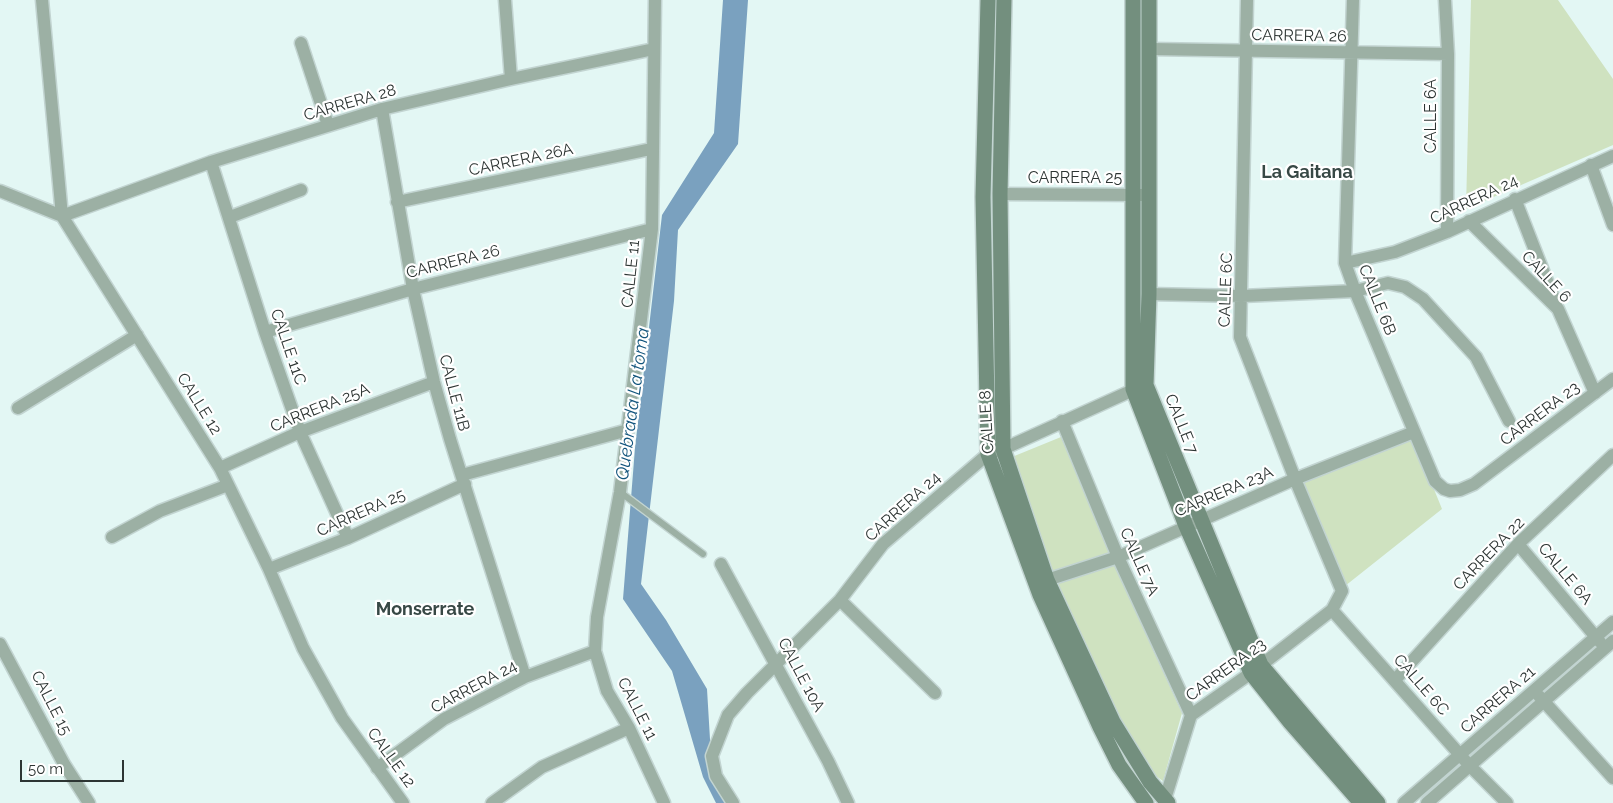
<!DOCTYPE html>
<html>
<head>
<meta charset="utf-8">
<style>
	body { margin:0 }
	#map { position:relative; width:1613px; height:803px; overflow:hidden; background:#e3f7f4; font-family:Raleway,sans-serif }
	canvas { display:block }
	.scale { position:absolute; left:20px; top:760px; width:104px; height:22px; box-sizing:border-box; border:2px solid #2d3533; border-top:0; padding-left:6px; font-size:15px; line-height:18px; white-space:nowrap; color:#2d3533; -webkit-text-stroke:4px #fff; paint-order:stroke }
</style>
</head>
<body>
<div id="map">
<canvas width="1613" height="803"></canvas>
<div class="scale">50 m</div>
</div>
<script>
const c = document.querySelector('canvas').getContext('2d');
c.lineJoin = 'round';
function fill(path, color) {
  c.fillStyle = color;
  c.fill(path, 'evenodd');
}
function poly(rows) {
  const path = new Path2D();
  for (const r of rows) {
    path.moveTo(r[0], r[1]);
    for (let i = 2; i < r.length; i += 2) path.lineTo(r[i], r[i + 1]);
  }
  return path;
}
function strokePath(path, color, width, dash) {
  c.strokeStyle = color;
  c.lineWidth = width;
  c.lineCap = dash ? 'butt' : 'round';
  c.setLineDash(dash || []);
  c.stroke(path);
}
function drawText(font, color, halo, rows, align = 'center') {
  c.font = font + ' Raleway,sans-serif';
  c.lineWidth = 4.5;
  c.setLineDash([]);
  c.textBaseline = 'middle';
  c.strokeStyle = halo;
  c.fillStyle = color;
  for (const [text, x, y, turn = 0] of rows) {
    c.save();
    c.translate(x, y);
    c.rotate((+turn || 0) * Math.PI / 180);
    c.textAlign = isNaN(turn) ? turn : align;
    if (halo) c.strokeText(text, 0, 0);
    c.fillText(text, 0, 0);
    c.restore();
  }
}
fill(poly([
	[1471,0,1558,0,1613,79,1613,145,1466,209],
	[1412,435,1442,509,1345,586,1301,480],
	[1061,437,1113,562,1182,713,1163,781,1153,774,1118,719,1055,577,1012,457]
]), '#cfe2c0');
fill(poly([
	[723,0,748,0,738,144,678,230,674,301,641,584,666,620,707,689,712,773,729,803,716,803,703,777,672,671,623,599,635,448,662,215,714,133]
]), '#7aa1bf');
const lane = poly([
	[620,492,703,554]
]);
const street = poly([
	[42,0,62,216,220,468,269,569,303,648,342,718,403,803],
	[505,0,511,79],
	[655,0,652,229,620,492,597,617,595,651,607,691,629,728,664,803],
	[1353,0,1345,263,1355,291,1435,481,1444,489,1450,491,1460,490,1474,484,1613,379],
	[1445,0,1448,54,1447,232],
	[301,43,328,125],
	[1151,49,1448,54],
	[382,109,413,289,434,382,450,439,525,677],
	[211,162,265,332,300,432,348,538],
	[1591,165,1613,225],
	[0,191,62,216],
	[1000,194,1142,195],
	[1515,199,1556,304],
	[397,202,651,149],
	[62,216,211,162,382,109,511,79,654,49],
	[230,217,301,190],
	[1469,221,1558,309,1595,393],
	[1345,263,1395,252,1447,232,1613,156],
	[1149,294,1242,296,1355,291,1388,283,1405,287,1423,299,1476,357,1509,421],
	[265,332,413,289,652,229],
	[18,408,137,335],
	[1062,421,1118,557,1191,715],
	[220,468,300,432,434,382],
	[462,475,628,430],
	[112,537,160,511,228,485],
	[1518,544,1600,642],
	[721,564,828,761,848,803],
	[269,569,348,538,465,484],
	[1047,580,1118,557,1295,479,1414,432],
	[840,600,935,693],
	[1332,610,1469,765,1507,803],
	[0,644,64,764,89,803],
	[1395,680,1518,544,1613,455],
	[1539,696,1613,778],
	[377,768,444,719,525,677,595,651],
	[1165,799,1191,715,1251,673,1332,610,1342,591,1295,479,1240,337,1247,0],
	[492,803,542,767,629,728],
	[733,803,716,776,712,756,728,715,747,693,840,600,883,544,988,454,1003,449,1142,386],
	[1404,803,1613,622],
	[1427,803,1613,641]
]);
const secondary = poly([
	[988,0,983,197,988,454,1040,595,1100,727,1119,765,1146,803],
	[1004,0,1000,194,1003,449,1047,580,1113,722,1150,782,1168,803],
	[1133,0,1133,389,1186,526,1251,673,1290,722,1361,803],
	[1149,0,1149,294,1146,385,1261,665,1378,803]
]);
strokePath(lane, '#c2d4d1', 9);
strokePath(street, '#c2d4d1', 15);
strokePath(secondary, '#c2d4d1', 18);
strokePath(lane, '#9cb0a4', 6);
strokePath(street, '#9cb0a4', 12);
strokePath(secondary, '#738f7e', 15);
drawText('16px', '#2d3533', '#fff', [
	["CARRERA 26",1299,36,1],
	["CARRERA 28",350,103,-16],
	["CALLE 6A",1431,116,-90],
	["CARRERA 26A",521,160,-12],
	["CARRERA 25",1075,178],
	["CARRERA 24",1474,200,-25],
	["CARRERA 26",453,262,-14],
	["CALLE 11",631,274,-84],
	["CALLE 6",1546,277,47],
	["CALLE 6C",1226,290,-88],
	["CALLE 6B",1377,300,68],
	["CALLE 11C",288,347,71],
	["CALLE 11B",454,393,75],
	["CALLE 12",199,404,58],
	["CARRERA 25A",320,408,-22],
	["CARRERA 23",1540,414,-37],
	["CALLE 8",987,422,-93],
	["CALLE 7",1181,424,68],
	["CARRERA 23A",1224,492,-23],
	["CARRERA 24",903,507,-42],
	["CARRERA 25",361,513,-24],
	["CARRERA 22",1489,554,-46],
	["CALLE 7A",1139,562,66],
	["CALLE 6A",1565,574,50],
	["CARRERA 23",1226,670,-36],
	["CALLE 10A",801,675,62],
	["CALLE 6C",1421,685,49],
	["CARRERA 24",474,687,-28],
	["CARRERA 21",1498,700,-41],
	["CALLE 15",51,703,63],
	["CALLE 11",637,709,63],
	["CALLE 12",391,758,54]
]);
drawText('bold 18px', '#374845', '#fff', [
	["La Gaitana",1307,173],
	["Monserrate",425,610]
]);
drawText('italic 18px', '#11547c', '#fff', [
	["Quebrada La toma",633,404,-82]
]);
</script>
</body>
</html>
